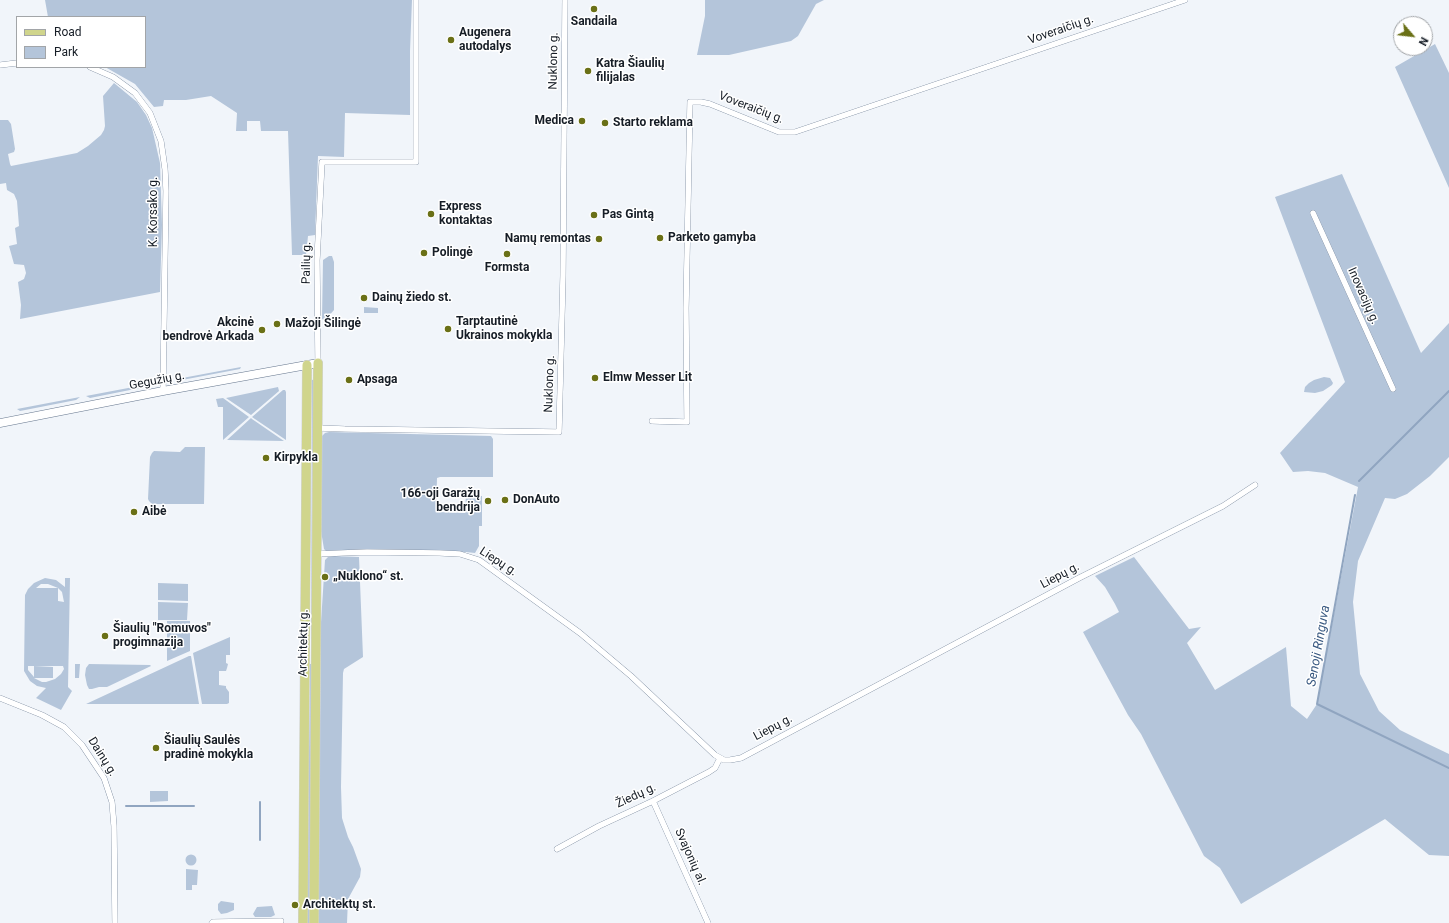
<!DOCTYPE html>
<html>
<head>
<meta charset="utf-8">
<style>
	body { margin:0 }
	#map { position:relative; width:1449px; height:923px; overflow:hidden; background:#f1f5fa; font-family:Roboto,sans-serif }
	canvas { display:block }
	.legend { position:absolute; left:16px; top:16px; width:130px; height:52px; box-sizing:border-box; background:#fff; border:1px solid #a2a5a8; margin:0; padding:5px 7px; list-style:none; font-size:12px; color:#161d26 }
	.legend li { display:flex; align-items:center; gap:8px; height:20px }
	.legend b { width:20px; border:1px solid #a2a5a8 }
	.north { position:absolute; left:1393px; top:16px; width:40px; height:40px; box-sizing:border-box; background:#fff; border:1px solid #a2a5a8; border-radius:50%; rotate:118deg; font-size:11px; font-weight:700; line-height:16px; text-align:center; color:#161d26 }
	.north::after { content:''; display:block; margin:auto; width:14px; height:18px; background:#6a7016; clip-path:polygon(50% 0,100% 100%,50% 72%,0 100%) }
</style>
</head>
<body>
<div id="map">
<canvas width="1449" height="923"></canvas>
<ul class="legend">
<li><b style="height:5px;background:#d0d58c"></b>Road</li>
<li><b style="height:11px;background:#b4c5da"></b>Park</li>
</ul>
<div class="north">N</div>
</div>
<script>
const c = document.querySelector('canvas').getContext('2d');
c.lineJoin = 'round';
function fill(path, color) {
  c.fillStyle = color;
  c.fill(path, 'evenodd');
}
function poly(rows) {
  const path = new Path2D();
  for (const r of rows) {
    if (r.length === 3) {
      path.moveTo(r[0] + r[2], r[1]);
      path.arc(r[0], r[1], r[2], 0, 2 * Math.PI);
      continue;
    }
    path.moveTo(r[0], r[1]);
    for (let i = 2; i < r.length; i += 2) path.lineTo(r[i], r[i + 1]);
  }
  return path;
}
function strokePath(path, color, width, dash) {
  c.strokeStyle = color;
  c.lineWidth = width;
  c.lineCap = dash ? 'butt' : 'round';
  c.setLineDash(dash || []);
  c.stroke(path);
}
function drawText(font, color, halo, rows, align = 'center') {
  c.font = font + ' Roboto,sans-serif';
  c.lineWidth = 3;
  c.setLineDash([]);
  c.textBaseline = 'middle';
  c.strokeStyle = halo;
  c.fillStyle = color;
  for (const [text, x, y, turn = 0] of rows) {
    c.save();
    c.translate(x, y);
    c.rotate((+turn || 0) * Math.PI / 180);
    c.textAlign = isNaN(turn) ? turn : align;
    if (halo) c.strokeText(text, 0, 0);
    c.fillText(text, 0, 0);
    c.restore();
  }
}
fill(poly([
	[45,0,412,0,410,51,410,115,345,113,344,157,318,156,315,235,308,236,306,255,292,255,288,131,261,131,260,121,247,121,247,131,236,131,237,113,211,96,186,100,164,100,163,106,154,107,135,84,105,67,145,67,145,17,48,17],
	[705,0,824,0,816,4,798,36,791,41,729,55,697,55,705,16],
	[1435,44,1449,73,1449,188,1395,67],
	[114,83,137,102,146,115,152,128,160,163,162,225,160,292,20,319,21,305,18,282,24,279,26,273,24,265,14,264,9,246,17,244,15,228,19,226,17,201,14,194,7,190,6,183,0,184,0,120,8,120,11,124,15,149,14,152,8,154,10,164,11,166,77,153,88,146,101,135,104,130,105,126,103,96],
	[1342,174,1421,353,1449,323,1449,457,1430,476,1407,494,1395,499,1385,498,1358,561,1353,602,1360,674,1379,711,1400,730,1426,743,1449,754,1449,856,1429,855,1385,819,1241,904,1220,868,1204,856,1141,734,1128,715,1083,632,1119,612,1115,604,1105,587,1095,576,1134,557,1189,629,1201,627,1187,643,1215,690,1286,647,1291,706,1307,719,1317,704,1358,487,1325,473,1308,471,1293,472,1280,453,1345,382,1275,197],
	[329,256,332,256,334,262,334,310,327,318,324,320,322,319,323,260],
	[364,307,378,308,378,313,364,313],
	[241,367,240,369,182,380,177,379],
	[1324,377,1330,378,1333,383,1332,385,1323,391,1315,393,1304,392,1305,387,1309,383,1314,380],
	[315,379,312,656,311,657,312,380],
	[144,385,145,387,90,398,86,396],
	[278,387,279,391,251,415,226,398],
	[283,390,285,390,286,392,286,440,252,417],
	[80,397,76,400,20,411,17,409],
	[223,398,249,417,223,440,223,407,218,407,216,399],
	[251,418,252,419,284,441,227,440],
	[329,432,491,436,493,439,493,477,440,477,437,478,436,512,465,513,466,495,482,496,482,526,479,526,479,546,475,553,466,552,326,551,324,549,321,531,322,436,325,433],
	[185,447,205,447,204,504,152,504,149,501,148,499,150,457,152,453,154,451,180,452],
	[334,556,359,557,363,657,344,669,343,673,341,787,342,818,348,837,353,847,361,869,360,877,348,899,347,923,318,923,321,622,325,560,328,557],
	[45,578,56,580,65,587,65,578,70,578,68,687,72,691,61,710,36,698,46,688,37,686,30,681,24,671,25,595,28,589,34,583],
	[41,584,48,584,58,588,36,588],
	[58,588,62,592,64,602,58,601],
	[28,666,63,666,64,669,61,674,55,679,46,682,42,682,34,678,53,678,53,667,34,666,34,677,28,670],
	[158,583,188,584,188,601,158,600],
	[158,602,188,603,187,620,158,620],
	[167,621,190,621,190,651,167,661],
	[230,637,230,655,226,655,226,663,228,664,227,668,226,671,219,671,219,685,226,686,226,688,229,692,229,703,227,704,202,704,193,653],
	[189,656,191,656,199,704,86,704],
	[75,664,80,664,79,678,75,678],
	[89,664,150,665,151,666,107,687,99,687,92,689,89,689,87,685,85,675,86,668],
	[310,664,312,664,310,923,307,923],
	[150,791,168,791,168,801,150,802],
	[191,860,5.5],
	[186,869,198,870,197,885,192,885,192,890,186,890],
	[221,901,234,903,234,910,227,913,221,914,218,910,218,904],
	[272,906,275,915,271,917,255,917,253,914,257,907]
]), '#b4c5da');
strokePath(poly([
	[1359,481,1449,391],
	[1355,495,1317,704,1449,768],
	[260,802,260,840],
	[126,806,194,806]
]), '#90a5c0', 2);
const street = poly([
	[0,65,17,63],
	[90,67,113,77,135,93,150,113,161,141,165,169,166,191,163,391],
	[1313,213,1393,389],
	[318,363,317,260,322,162,416,162,416,0],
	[652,421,687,422,686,308,690,102,701,102,710,104,779,132,795,132,1185,0],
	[318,428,345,429,559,432,563,276,565,0],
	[317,554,367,552,440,553,460,554,479,560,580,633,631,676,715,755,724,760,730,760,741,758,1079,578,1223,506,1255,485],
	[0,698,42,715,64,727,82,745,104,778,112,802,114,826,115,923],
	[653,801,708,923],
	[557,849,599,826,653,801,709,772,715,768,720,758],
	[212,923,213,922,281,921]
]);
const secondary = poly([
	[0,423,163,391,318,363]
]);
const primary = poly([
	[303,923,307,365],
	[314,923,318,363]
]);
strokePath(street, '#65768d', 6);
strokePath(secondary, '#65768d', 9);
strokePath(primary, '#d0d2d4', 10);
strokePath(street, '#fff', 5.5);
strokePath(secondary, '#fff', 8);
strokePath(primary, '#d0d58c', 9);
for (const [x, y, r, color] of [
	[594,9,4,"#6a7016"],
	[451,40,4,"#6a7016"],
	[588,71,4,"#6a7016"],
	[582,121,4,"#6a7016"],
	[605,123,4,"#6a7016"],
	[431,214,4,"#6a7016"],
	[594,215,4,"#6a7016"],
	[660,238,4,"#6a7016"],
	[599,239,4,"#6a7016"],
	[424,253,4,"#6a7016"],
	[507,254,4,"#6a7016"],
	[364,298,4,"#6a7016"],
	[277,324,4,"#6a7016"],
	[448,329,4,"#6a7016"],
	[262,330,4,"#6a7016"],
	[595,378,4,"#6a7016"],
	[349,380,4,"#6a7016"],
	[266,458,4,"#6a7016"],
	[505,500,4,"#6a7016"],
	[488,501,4,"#6a7016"],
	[134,512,4,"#6a7016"],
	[325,577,4,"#6a7016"],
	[105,636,4,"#6a7016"],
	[156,748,4,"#6a7016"],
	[295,905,4,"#6a7016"]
]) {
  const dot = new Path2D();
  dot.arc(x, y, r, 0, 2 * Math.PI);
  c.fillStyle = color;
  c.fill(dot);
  strokePath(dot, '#fff', 1.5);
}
drawText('bold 12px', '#161d26', '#fff', [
	["Sandaila",594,22,"center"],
	["Augenera",459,33],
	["autodalys",459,47],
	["Katra Šiaulių",596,64],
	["filijalas",596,78],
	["Medica",574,121,"right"],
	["Starto reklama",613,123],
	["Express",439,207],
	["kontaktas",439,221],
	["Pas Gintą",602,215],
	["Parketo gamyba",668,238],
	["Namų remontas",591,239,"right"],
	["Polingė",432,253],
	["Formsta",507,268,"center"],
	["Dainų žiedo st.",372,298],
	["Tarptautinė",456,322],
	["Ukrainos mokykla",456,336],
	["Akcinė",254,323,"right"],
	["bendrovė Arkada",254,337,"right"],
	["Mažoji Šilingė",285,324],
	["Elmw Messer Lit",603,378],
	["Apsaga",357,380],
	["Kirpykla",274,458],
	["166-oji Garažų",480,494,"right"],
	["bendrija",480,508,"right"],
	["DonAuto",513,500],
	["Aibė",142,512],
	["„Nuklono“ st.",333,577],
	["Šiaulių \"Romuvos\"",113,629],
	["progimnazija",113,643],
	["Šiaulių Saulės",164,741],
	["pradinė mokykla",164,755],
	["Architektų st.",303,905]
], 'left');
drawText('12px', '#161d26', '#fff', [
	["Voveraičių g.",1061,30,-19],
	["Nuklono g.",554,61,-89],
	["Voveraičių g.",751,108,21],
	["K. Korsako g.",154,212,-90],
	["Pailių g.",307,263,-89],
	["Inovacijų g.",1363,296,66],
	["Gegužių g.",157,381,-11],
	["Nuklono g.",550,384,-88],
	["Liepų g.",498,562,33],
	["Liepų g.",1060,576,-28],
	["Architektų g.",304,643,-89],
	["Liepų g.",773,728,-28],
	["Dainų g.",102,757,58],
	["Žiedų g.",636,796,-25],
	["Svajonių al.",690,857,66]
]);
drawText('italic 13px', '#385880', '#fff', [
	["Senoji Ringuva",1319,646,-80]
]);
</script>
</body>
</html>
